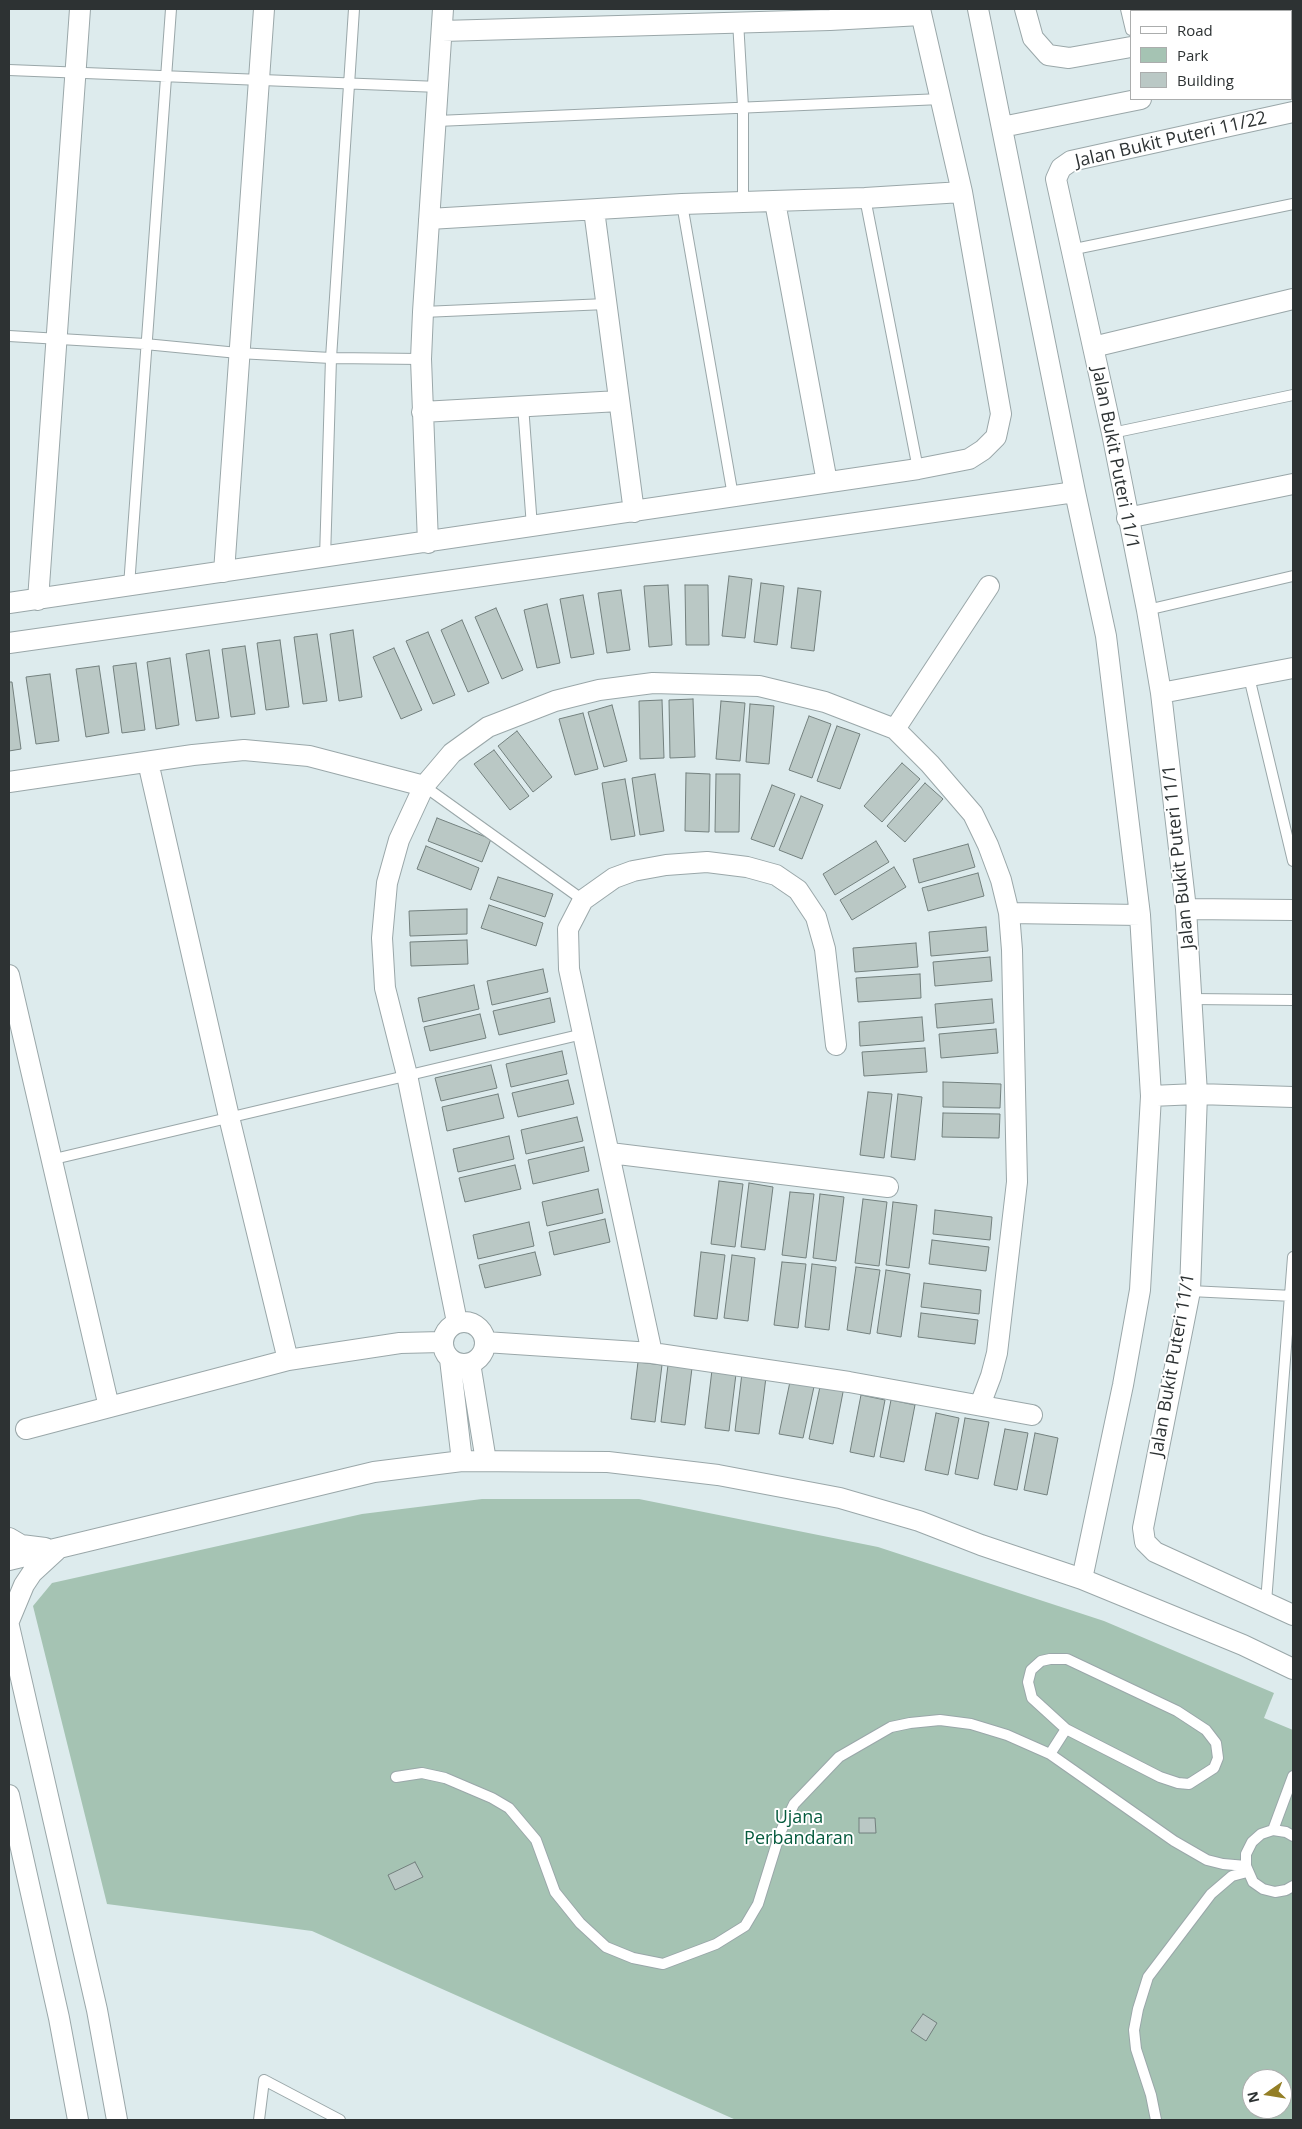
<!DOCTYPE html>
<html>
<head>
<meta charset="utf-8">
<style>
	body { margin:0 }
	#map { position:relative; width:1302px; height:2129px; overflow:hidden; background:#ddebed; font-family:"Open Sans",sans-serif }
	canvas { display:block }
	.frame { position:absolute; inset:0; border:10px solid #2d3233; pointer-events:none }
	.legend { position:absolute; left:1130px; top:10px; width:162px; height:90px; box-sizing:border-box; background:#fff; border:1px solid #abadad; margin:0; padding:6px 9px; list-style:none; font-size:15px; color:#2d3233 }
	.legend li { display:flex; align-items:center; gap:10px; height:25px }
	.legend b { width:25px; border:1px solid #abadad }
	.north { position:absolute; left:1242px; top:2069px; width:50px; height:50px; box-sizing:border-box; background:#fff; border:1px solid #abadad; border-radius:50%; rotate:257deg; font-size:14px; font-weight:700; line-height:20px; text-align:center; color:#2d3233 }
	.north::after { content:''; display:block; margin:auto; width:18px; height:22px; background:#947f26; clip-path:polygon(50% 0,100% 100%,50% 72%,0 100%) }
</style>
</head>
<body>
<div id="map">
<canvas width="1302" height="2129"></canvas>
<div class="frame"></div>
<ul class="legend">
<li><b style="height:6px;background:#fff"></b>Road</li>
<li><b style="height:14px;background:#a5c3b3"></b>Park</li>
<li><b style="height:14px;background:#bac8c5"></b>Building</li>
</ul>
<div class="north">N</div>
</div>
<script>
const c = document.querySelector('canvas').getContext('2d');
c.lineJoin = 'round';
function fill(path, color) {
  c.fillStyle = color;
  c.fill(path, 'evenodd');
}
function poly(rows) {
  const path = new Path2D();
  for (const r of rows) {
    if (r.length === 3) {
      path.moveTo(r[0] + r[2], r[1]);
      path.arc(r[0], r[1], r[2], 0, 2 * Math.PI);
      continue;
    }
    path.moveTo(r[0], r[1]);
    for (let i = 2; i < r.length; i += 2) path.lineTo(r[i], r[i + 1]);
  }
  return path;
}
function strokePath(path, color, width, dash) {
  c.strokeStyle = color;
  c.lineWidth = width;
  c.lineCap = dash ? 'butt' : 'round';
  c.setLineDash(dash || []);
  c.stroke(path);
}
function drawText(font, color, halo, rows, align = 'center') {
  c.font = font + ' "Open Sans",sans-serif';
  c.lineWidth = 4;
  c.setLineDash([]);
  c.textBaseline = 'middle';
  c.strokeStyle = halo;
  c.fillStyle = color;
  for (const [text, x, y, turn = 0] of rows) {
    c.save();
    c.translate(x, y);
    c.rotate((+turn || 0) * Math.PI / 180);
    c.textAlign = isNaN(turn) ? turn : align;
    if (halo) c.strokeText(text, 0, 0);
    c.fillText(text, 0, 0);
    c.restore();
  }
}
fill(poly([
	[482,1499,639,1499,878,1547,1104,1621,1274,1693,1264,1718,1293,1730,1293,2120,736,2120,312,1931,107,1904,33,1606,52,1583,362,1514],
	[1252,2079,1282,2079,1282,2109,1252,2109]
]), '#a5c3b3');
const building = poly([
	[729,576,752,579,745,638,722,636,729,576],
	[761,583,784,586,777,645,754,642,761,583],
	[668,585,672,645,649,647,644,586,668,585],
	[685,585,708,585,709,645,686,645,685,585],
	[798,588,821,591,814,651,791,648,798,588],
	[621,590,630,650,607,653,598,593,621,590],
	[583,595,594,654,571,658,560,599,583,595],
	[547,604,560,663,537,668,524,610,547,604],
	[496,608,523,670,502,679,475,617,496,608],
	[462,620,489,683,468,692,441,630,462,620],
	[353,630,362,697,339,701,330,634,353,630],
	[428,632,455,695,433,704,406,641,428,632],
	[317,634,327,701,303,704,294,637,317,634],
	[280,640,289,707,266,710,257,643,280,640],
	[245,646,255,714,231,717,222,649,245,646],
	[394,648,422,710,401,719,373,657,394,648],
	[209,650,219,718,196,721,186,654,209,650],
	[170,658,179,725,156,729,147,662,170,658],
	[136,663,145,730,122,733,113,666,136,663],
	[99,666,109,733,86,737,76,669,99,666],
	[50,674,59,741,36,744,26,677,50,674],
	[9,682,12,682,21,749,9,751,9,682],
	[693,699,695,757,670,758,669,700,693,699],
	[662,700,664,758,640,759,639,701,662,700],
	[721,701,745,703,740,761,716,759,721,701],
	[750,704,774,706,769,764,746,762,750,704],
	[612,705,627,761,604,767,588,712,612,705],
	[583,713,598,769,575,775,559,719,583,713],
	[809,716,831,724,812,778,789,770,809,716],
	[837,726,860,734,840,789,817,781,837,726],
	[517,731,552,777,533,792,498,746,517,731],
	[494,750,529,796,510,810,474,764,494,750],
	[902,763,920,779,882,822,864,806,902,763],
	[686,773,710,774,709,832,685,831,686,773],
	[655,774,664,831,640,835,632,778,655,774],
	[716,774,740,774,739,832,715,832,716,774],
	[625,779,635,836,611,840,602,783,625,779],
	[925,783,943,799,905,842,887,826,925,783],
	[772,785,795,794,774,847,751,839,772,785],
	[801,796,823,805,802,859,779,850,801,796],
	[437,818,491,839,482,862,428,841,437,818],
	[876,841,889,862,835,895,823,874,876,841],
	[968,844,975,867,919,883,913,859,968,844],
	[426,846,479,868,471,890,417,869,426,846],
	[894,867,906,887,852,920,840,900,894,867],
	[978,873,984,896,928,911,922,888,978,873],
	[498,877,553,894,545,917,490,899,498,877],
	[489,905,543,923,536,946,481,928,489,905],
	[467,909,467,934,410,936,409,911,467,909],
	[986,927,988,951,931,956,929,932,986,927],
	[467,940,468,964,411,966,410,942,467,940],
	[916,943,918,967,855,972,853,948,916,943],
	[990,957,992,981,935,986,933,962,990,957],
	[543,969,548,992,492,1005,487,981,543,969],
	[920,974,921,998,858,1002,856,978,920,974],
	[474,985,479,1009,423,1022,418,998,474,985],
	[550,998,555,1022,499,1035,493,1011,550,998],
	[992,999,994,1023,937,1028,935,1004,992,999],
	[480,1014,486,1038,430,1051,424,1027,480,1014],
	[922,1017,924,1041,860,1046,859,1022,922,1017],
	[996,1029,998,1053,941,1058,939,1034,996,1029],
	[925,1048,927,1072,864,1076,862,1052,925,1048],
	[562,1051,567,1074,511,1087,506,1064,562,1051],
	[491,1065,497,1088,441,1101,435,1078,491,1065],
	[568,1080,574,1104,518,1117,512,1093,568,1080],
	[943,1082,1001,1084,1000,1108,943,1107,943,1082],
	[868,1092,892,1094,884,1158,860,1155,868,1092],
	[498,1094,504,1118,447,1131,442,1107,498,1094],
	[898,1094,922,1097,915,1160,891,1157,898,1094],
	[943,1113,1000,1114,999,1138,942,1137,943,1113],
	[577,1117,583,1141,526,1154,521,1130,577,1117],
	[509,1136,514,1159,458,1172,453,1149,509,1136],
	[584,1147,589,1171,533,1184,528,1160,584,1147],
	[515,1165,521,1189,465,1202,459,1178,515,1165],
	[719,1181,743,1184,735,1247,711,1244,719,1181],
	[749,1183,773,1187,765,1250,741,1247,749,1183],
	[598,1189,603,1213,547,1226,542,1202,598,1189],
	[790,1192,814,1194,806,1258,782,1255,790,1192],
	[820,1194,844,1197,836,1261,813,1258,820,1194],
	[863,1199,887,1202,879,1266,855,1263,863,1199],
	[893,1202,917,1205,909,1268,886,1265,893,1202],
	[935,1210,992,1217,990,1240,933,1234,935,1210],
	[605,1219,610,1242,554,1255,549,1232,605,1219],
	[529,1222,534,1246,478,1259,473,1235,529,1222],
	[932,1240,989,1247,986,1271,929,1264,932,1240],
	[535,1252,541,1275,485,1288,479,1265,535,1252],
	[701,1252,725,1255,717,1319,694,1316,701,1252],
	[732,1255,755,1258,748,1321,724,1318,732,1255],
	[782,1262,806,1264,798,1328,774,1325,782,1262],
	[812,1264,836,1267,829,1330,805,1327,812,1264],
	[856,1267,880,1270,870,1334,847,1330,856,1267],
	[886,1270,910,1274,901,1337,877,1333,886,1270],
	[924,1283,981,1290,979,1314,921,1307,924,1283],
	[921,1313,978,1320,975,1344,918,1337,921,1313],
	[638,1362,662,1365,655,1422,631,1419,638,1362],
	[668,1365,692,1368,685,1425,661,1422,668,1365],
	[712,1370,736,1374,729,1431,705,1428,712,1370],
	[742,1373,766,1377,759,1434,735,1431,742,1373],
	[791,1377,815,1382,803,1438,779,1434,791,1377],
	[821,1382,844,1387,833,1444,809,1439,821,1382],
	[861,1395,885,1400,874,1457,850,1452,861,1395],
	[891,1400,915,1405,904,1462,880,1457,891,1400],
	[936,1413,959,1418,948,1475,925,1470,936,1413],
	[965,1418,989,1422,978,1479,955,1474,965,1418],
	[1005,1429,1028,1433,1017,1490,994,1485,1005,1429],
	[1035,1433,1058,1438,1047,1495,1024,1490,1035,1433],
	[859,1818,875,1818,876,1833,859,1833,859,1818],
	[415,1862,423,1877,395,1890,388,1875,415,1862],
	[923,2014,937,2023,926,2041,911,2031,923,2014]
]);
fill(building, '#bac8c5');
strokePath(building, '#73807e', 1);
const service = poly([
	[1126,9,1131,30],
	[738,21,743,107,743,203],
	[9,70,439,87],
	[437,121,941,99],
	[865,198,918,469],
	[682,204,733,496],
	[1070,250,1293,204],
	[423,312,606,304],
	[9,336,145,344,238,353,331,358,421,359],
	[523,405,532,527],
	[1112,433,1293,395],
	[325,558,331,358,354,9],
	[129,586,171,9],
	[1147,610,1293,576],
	[1249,677,1293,861],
	[424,786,583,900],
	[1191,999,1293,1000],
	[50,1160,583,1034],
	[1190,1291,1293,1296],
	[1266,1602,1293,1257],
	[1050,1659,1067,1659,1177,1711,1206,1730,1216,1743,1218,1758,1214,1768,1189,1784,1178,1783,1160,1777,1066,1729,1032,1698,1028,1682,1031,1670,1041,1661,1050,1659],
	[1050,1754,1066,1729],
	[396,1777,422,1773,445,1778,492,1798,509,1808,536,1840,555,1892,580,1923,606,1947,633,1958,663,1964,716,1944,745,1926,758,1904,780,1833,794,1804,839,1757,891,1727,910,1723,940,1720,971,1724,1007,1735,1050,1754,1174,1841,1207,1860,1223,1864,1246,1866],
	[1273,1830,1293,1776],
	[1293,1836,1286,1832,1273,1830,1261,1834,1252,1842,1246,1854,1246,1866,1253,1882,1263,1889,1275,1892,1286,1890,1293,1886],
	[259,2120,264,2080,340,2120],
	[1156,2120,1151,2095,1136,2049,1134,2030,1138,2009,1148,1977,1211,1894,1232,1876,1247,1872]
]);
const minor = poly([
	[978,9,1075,492,1106,636,1140,915,1151,1096,1140,1290,1123,1385,1082,1579],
	[1025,9,1033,38,1048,55,1069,58,1131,47],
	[1213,9,1214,11],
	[1291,15,1293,15],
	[442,31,830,20,921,15],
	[1291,68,1293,68],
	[1293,112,1071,161,1061,168,1056,179,1112,433,1147,610,1161,693,1186,909,1197,1094,1190,1291,1143,1528,1145,1542,1155,1552,1293,1615],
	[1002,127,1141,99],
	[775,202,827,482],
	[594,210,634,512],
	[429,219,682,204,865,198,962,192],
	[1093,347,1293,299],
	[422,412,619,401],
	[1127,518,1293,484],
	[428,543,421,359,423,312,443,9],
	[224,572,264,9],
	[38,600,80,9],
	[9,603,918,469,969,459,983,450,996,437,1001,414,962,192,920,9],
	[9,643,1075,492],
	[1161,693,1293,668],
	[895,729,989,586],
	[148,762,229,1117,288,1360],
	[9,782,193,755,244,750,309,756,424,786],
	[1186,909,1293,910],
	[1009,913,1140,915],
	[9,975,109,1407],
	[1151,1096,1197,1094,1293,1097],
	[610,1153,888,1187],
	[464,1343,21],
	[457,1322,407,1075,385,988,382,938,387,883,399,840,424,786,452,753,488,727,555,701,599,690,653,683,759,686,825,702,895,729,930,764,973,814,988,845,1001,880,1009,913,1012,950,1017,1182,997,1353,991,1376,980,1405],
	[485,1342,652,1353,849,1382,1032,1415],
	[652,1353,569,969,568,929,583,900,614,878,633,871,666,865,707,862,747,867,776,875,798,890,816,917,825,949,836,1045],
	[450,1359,462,1461],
	[470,1363,486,1461],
	[26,1429,288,1360,400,1343,442,1342],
	[9,1538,21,1545,45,1548],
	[9,1560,374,1472,462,1461,608,1462,718,1475,840,1498,919,1521,981,1545,1082,1579,1243,1645,1293,1669],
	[9,1621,24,1585,32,1573,57,1550],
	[9,1626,97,2010,117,2120],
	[9,1795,59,2018,78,2120]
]);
strokePath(service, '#9aa7a9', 12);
strokePath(minor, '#9aa7a9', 22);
strokePath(service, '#fff', 10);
strokePath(minor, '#fff', 20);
drawText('18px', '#2d3233', '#fff', [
	["Jalan Bukit Puteri 11/22",1171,140,-13],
	["Jalan Bukit Puteri 11/1",1115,458,79],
	["Jalan Bukit Puteri 11/1",1179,857,-96],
	["Jalan Bukit Puteri 11/1",1173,1365,-80]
]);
drawText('18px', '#065b3e', '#fff', [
	["Ujana",799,1818],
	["Perbandaran",799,1839]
]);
</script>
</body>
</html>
